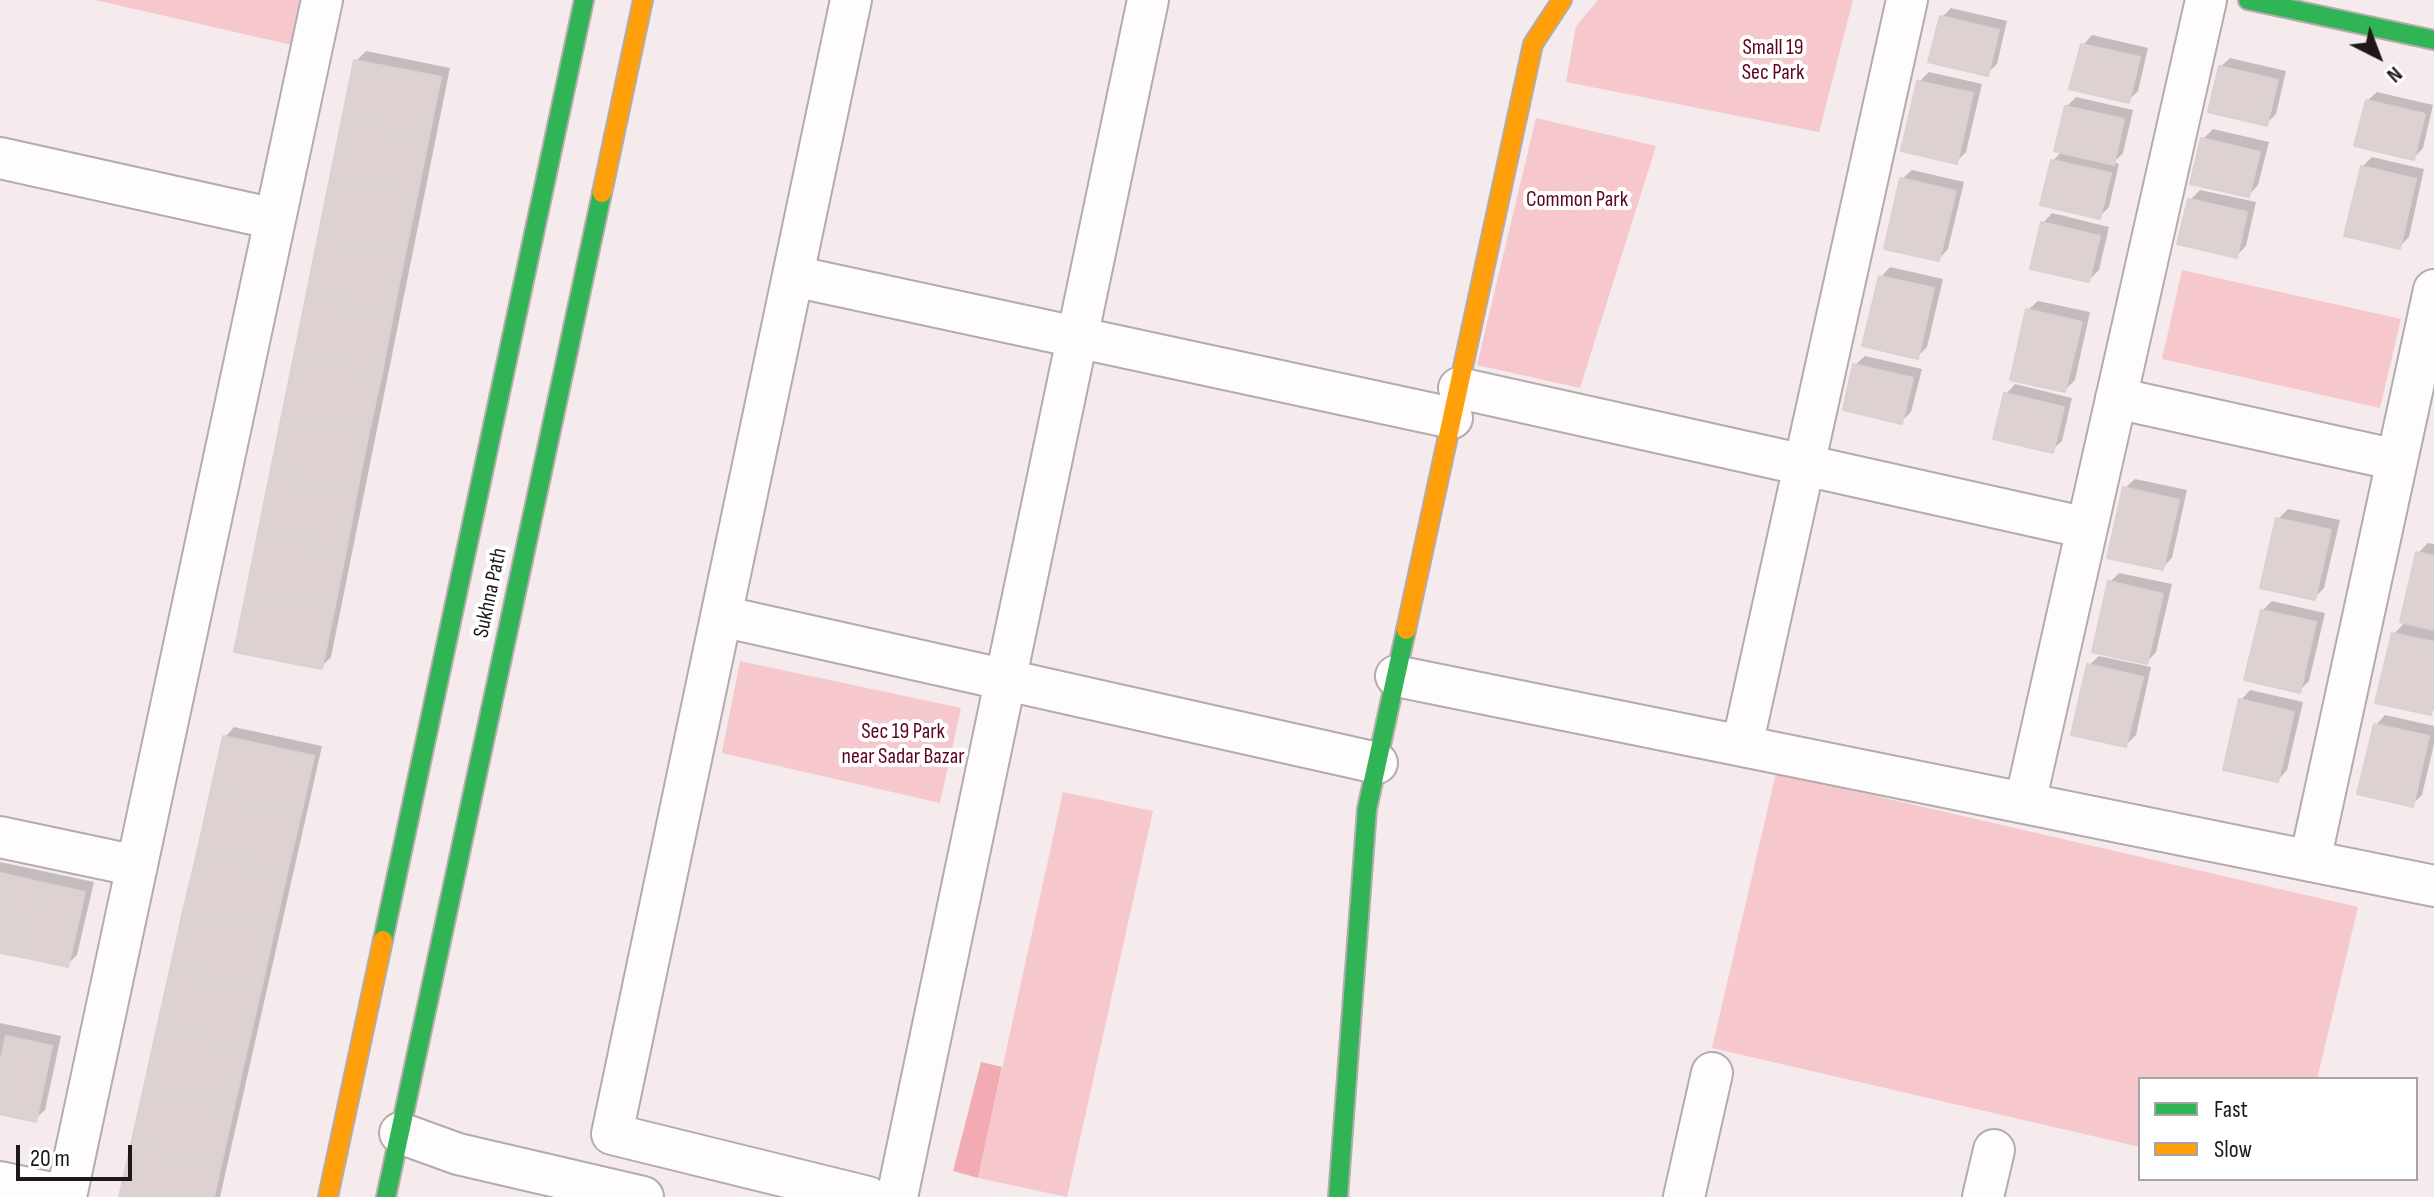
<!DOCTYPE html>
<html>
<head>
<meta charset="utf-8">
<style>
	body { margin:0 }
	#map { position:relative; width:2434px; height:1197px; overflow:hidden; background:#f6ebec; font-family:"Sofia Sans Condensed",sans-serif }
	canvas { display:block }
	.legend { position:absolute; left:2138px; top:1077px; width:280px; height:104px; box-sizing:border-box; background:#fff; border:2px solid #a5a3a3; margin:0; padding:10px 14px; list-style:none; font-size:24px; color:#1e1818 }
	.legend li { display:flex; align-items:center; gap:16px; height:40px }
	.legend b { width:40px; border:2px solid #a5a3a3 }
	.north { position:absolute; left:2338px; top:16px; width:80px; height:80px; -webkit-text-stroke:6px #fff; paint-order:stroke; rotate:138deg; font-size:22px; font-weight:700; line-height:32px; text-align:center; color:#1e1818 }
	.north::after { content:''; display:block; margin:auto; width:28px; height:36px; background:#1e1818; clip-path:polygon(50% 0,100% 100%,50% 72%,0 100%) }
	.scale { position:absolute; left:16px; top:1145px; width:116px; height:36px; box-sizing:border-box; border:4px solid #1e1818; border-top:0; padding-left:10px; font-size:24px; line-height:28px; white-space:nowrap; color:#1e1818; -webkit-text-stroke:6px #fff; paint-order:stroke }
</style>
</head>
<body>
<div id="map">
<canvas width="2434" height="1197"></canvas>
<ul class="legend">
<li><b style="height:10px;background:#30b455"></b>Fast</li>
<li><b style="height:10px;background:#ff9f0a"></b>Slow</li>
</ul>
<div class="north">N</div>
<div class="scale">20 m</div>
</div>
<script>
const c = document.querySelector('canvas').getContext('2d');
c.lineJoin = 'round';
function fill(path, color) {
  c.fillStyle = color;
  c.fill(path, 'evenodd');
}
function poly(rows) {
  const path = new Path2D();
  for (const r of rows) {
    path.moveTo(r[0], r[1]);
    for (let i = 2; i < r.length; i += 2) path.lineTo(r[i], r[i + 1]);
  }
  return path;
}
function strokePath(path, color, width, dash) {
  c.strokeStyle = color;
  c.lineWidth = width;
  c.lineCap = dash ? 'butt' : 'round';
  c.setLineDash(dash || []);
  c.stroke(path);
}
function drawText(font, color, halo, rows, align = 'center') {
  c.font = font + ' "Sofia Sans Condensed",sans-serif';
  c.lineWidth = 8;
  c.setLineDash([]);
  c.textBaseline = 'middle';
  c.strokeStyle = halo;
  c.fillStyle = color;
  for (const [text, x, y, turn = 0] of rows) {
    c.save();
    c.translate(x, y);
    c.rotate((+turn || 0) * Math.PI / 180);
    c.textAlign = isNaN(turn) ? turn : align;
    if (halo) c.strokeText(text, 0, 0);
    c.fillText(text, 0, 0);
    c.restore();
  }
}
fill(poly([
	[95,0,304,0,292,45],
	[1598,0,1853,0,1819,132,1566,82,1576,26],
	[1536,118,1656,146,1580,388,1477,365],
	[2182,270,2401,319,2380,408,2162,359],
	[740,661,961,708,940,803,722,753],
	[1776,773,2358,907,2317,1079,2140,1079,2140,1147,1712,1048],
	[1063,792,1153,811,1067,1197,978,1178]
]), '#f6c7cc');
fill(poly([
	[981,1062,1002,1067,978,1178,953,1171]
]), '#f2aab3');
fill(poly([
	[1951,8,2007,21,1997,64,1987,74,1942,17],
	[2092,35,2148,48,2138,91,2128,101,2083,45],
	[366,51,450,68,331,657,321,667,356,61],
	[2230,58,2286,71,2276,114,2266,124,2220,67],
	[1929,72,1982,84,1966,152,1956,162,1919,82],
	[2377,92,2433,105,2423,148,2414,158,2367,101],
	[2076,97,2133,110,2123,153,2114,162,2119,164,2109,207,2099,217,2053,161,2062,151,2066,107],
	[2213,129,2269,142,2258,185,2249,195,2203,139],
	[2372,157,2424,169,2409,237,2399,247,2362,167],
	[1912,170,1964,182,1948,249,1939,259,1902,179],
	[2200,190,2256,202,2246,246,2236,256,2190,200],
	[2052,213,2109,227,2099,270,2089,280,2043,223],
	[1890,267,1943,279,1927,347,1917,357,1881,277],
	[2038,301,2090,312,2075,380,2065,390,2028,310],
	[1865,356,1922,369,1911,412,1901,422,1855,365],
	[2015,384,2072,398,2062,441,2052,450,2006,394],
	[2135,479,2187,490,2172,558,2162,568,2125,488],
	[2288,509,2340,520,2324,588,2314,598,2278,519],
	[2428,543,2434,544,2434,709,2430,713,2394,634,2406,621,2418,553],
	[2119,573,2172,584,2156,652,2147,662,2110,582],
	[2272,601,2325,613,2309,681,2299,691,2262,611],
	[2099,656,2151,667,2136,735,2126,745,2089,665],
	[2250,690,2303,702,2287,770,2278,780,2241,700],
	[2385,715,2434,726,2434,744,2422,795,2412,805,2376,725],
	[234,727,322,746,220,1197,121,1197,225,737],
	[0,862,94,882,77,955,67,965,0,950],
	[0,1023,61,1036,45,1110,35,1119,0,1112]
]), '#0003');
const building = poly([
	[1940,16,1999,30,1988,76,1928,62,1940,16],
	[2081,44,2140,57,2129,103,2069,89,2081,44],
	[354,60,441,77,429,136,342,119,354,60],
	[2219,66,2278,80,2267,126,2208,112,2219,66],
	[1917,81,1973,93,1957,164,1901,151,1917,81],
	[2366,100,2425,114,2414,160,2354,146,2366,100],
	[2065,106,2124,119,2114,165,2054,151,2065,106],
	[342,119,429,136,417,196,330,178,342,119],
	[2201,138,2260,152,2249,197,2190,184,2201,138],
	[2051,160,2111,173,2100,219,2040,205,2051,160],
	[2361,166,2416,179,2400,249,2344,236,2361,166],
	[330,178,417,196,405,254,318,237,330,178],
	[1900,178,1956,191,1939,261,1884,249,1900,178],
	[2188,199,2247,212,2237,258,2177,244,2188,199],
	[2041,222,2100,236,2089,282,2030,269,2041,222],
	[318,237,405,254,393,314,306,297,318,237],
	[1879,276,1934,288,1918,359,1862,346,1879,276],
	[306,297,393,314,382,373,294,356,306,297],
	[2026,309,2082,322,2065,392,2010,380,2026,309],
	[294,356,382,373,369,432,282,415,294,356],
	[1853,364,1913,378,1902,424,1843,410,1853,364],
	[2004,393,2064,407,2053,453,1993,439,2004,393],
	[282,415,369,432,357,492,270,474,282,415],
	[270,474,357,492,346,551,258,533,270,474],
	[2123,487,2179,500,2163,570,2107,558,2123,487],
	[2276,518,2331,530,2315,600,2260,588,2276,518],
	[258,533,346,551,334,610,246,593,258,533],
	[2416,552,2434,556,2434,630,2400,622,2416,552],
	[2108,581,2163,594,2147,664,2092,652,2108,581],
	[246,593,334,610,322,669,234,652,246,593],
	[2261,610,2316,622,2300,693,2244,680,2261,610],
	[2392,633,2434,642,2434,701,2431,715,2375,703,2392,633],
	[2087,664,2143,677,2126,747,2071,735,2087,664],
	[2239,699,2294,712,2278,782,2223,770,2239,699],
	[2374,724,2429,736,2413,807,2357,794,2374,724],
	[223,736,314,756,301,814,210,794,223,736],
	[210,794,301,814,287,873,197,853,210,794],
	[197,853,287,873,274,931,183,911,197,853],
	[0,873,39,882,22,957,0,953,0,873],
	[39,882,85,892,68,967,22,957,39,882],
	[183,911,274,931,261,990,170,970,183,911],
	[170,970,261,990,247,1049,157,1028,170,970],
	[157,1028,247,1049,234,1107,144,1087,157,1028],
	[6,1036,52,1046,36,1122,0,1114,0,1063,6,1036],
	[144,1087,234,1107,221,1165,131,1145,144,1087],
	[131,1145,221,1165,214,1197,119,1197,131,1145]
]);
fill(building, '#ddd1d2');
strokePath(building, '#d9d1d2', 2);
const street = poly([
	[851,0,612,1134,868,1197],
	[0,158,275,219],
	[793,276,1452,418],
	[1459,388,2087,528],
	[2116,398,2397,460],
	[721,616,1377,763],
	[1396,676,2434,886],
	[1742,746,1907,0],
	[2025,803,2206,0],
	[0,837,137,866],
	[2310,861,2434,290],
	[400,1133,458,1154,643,1197],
	[0,1182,66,1196],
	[66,1197,322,0],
	[897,1197,1148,0],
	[1684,1197,1712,1073],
	[1983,1197,1994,1150]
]);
const fast = poly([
	[2248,0,2434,40],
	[383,940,584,0],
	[386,1197,602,193],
	[1338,1197,1367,809,1406,630]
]);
const slow = poly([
	[602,193,643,0],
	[1406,630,1533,44,1562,0],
	[328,1197,383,940]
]);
strokePath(street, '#b3abac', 44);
strokePath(fast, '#b3abac', 22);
strokePath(slow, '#b3abac', 22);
strokePath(street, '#fefcfc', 40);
strokePath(fast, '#30b455', 18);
strokePath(slow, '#ff9f0a', 18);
drawText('22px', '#5e0320', '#fff', [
	["Small 19",1773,48],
	["Sec Park",1773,73],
	["Common Park",1577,200],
	["Sec 19 Park",903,732],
	["near Sadar Bazar",903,757]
]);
drawText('22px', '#1e1818', '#fff', [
	["Sukhna Path",491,593,-78]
]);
</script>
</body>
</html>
